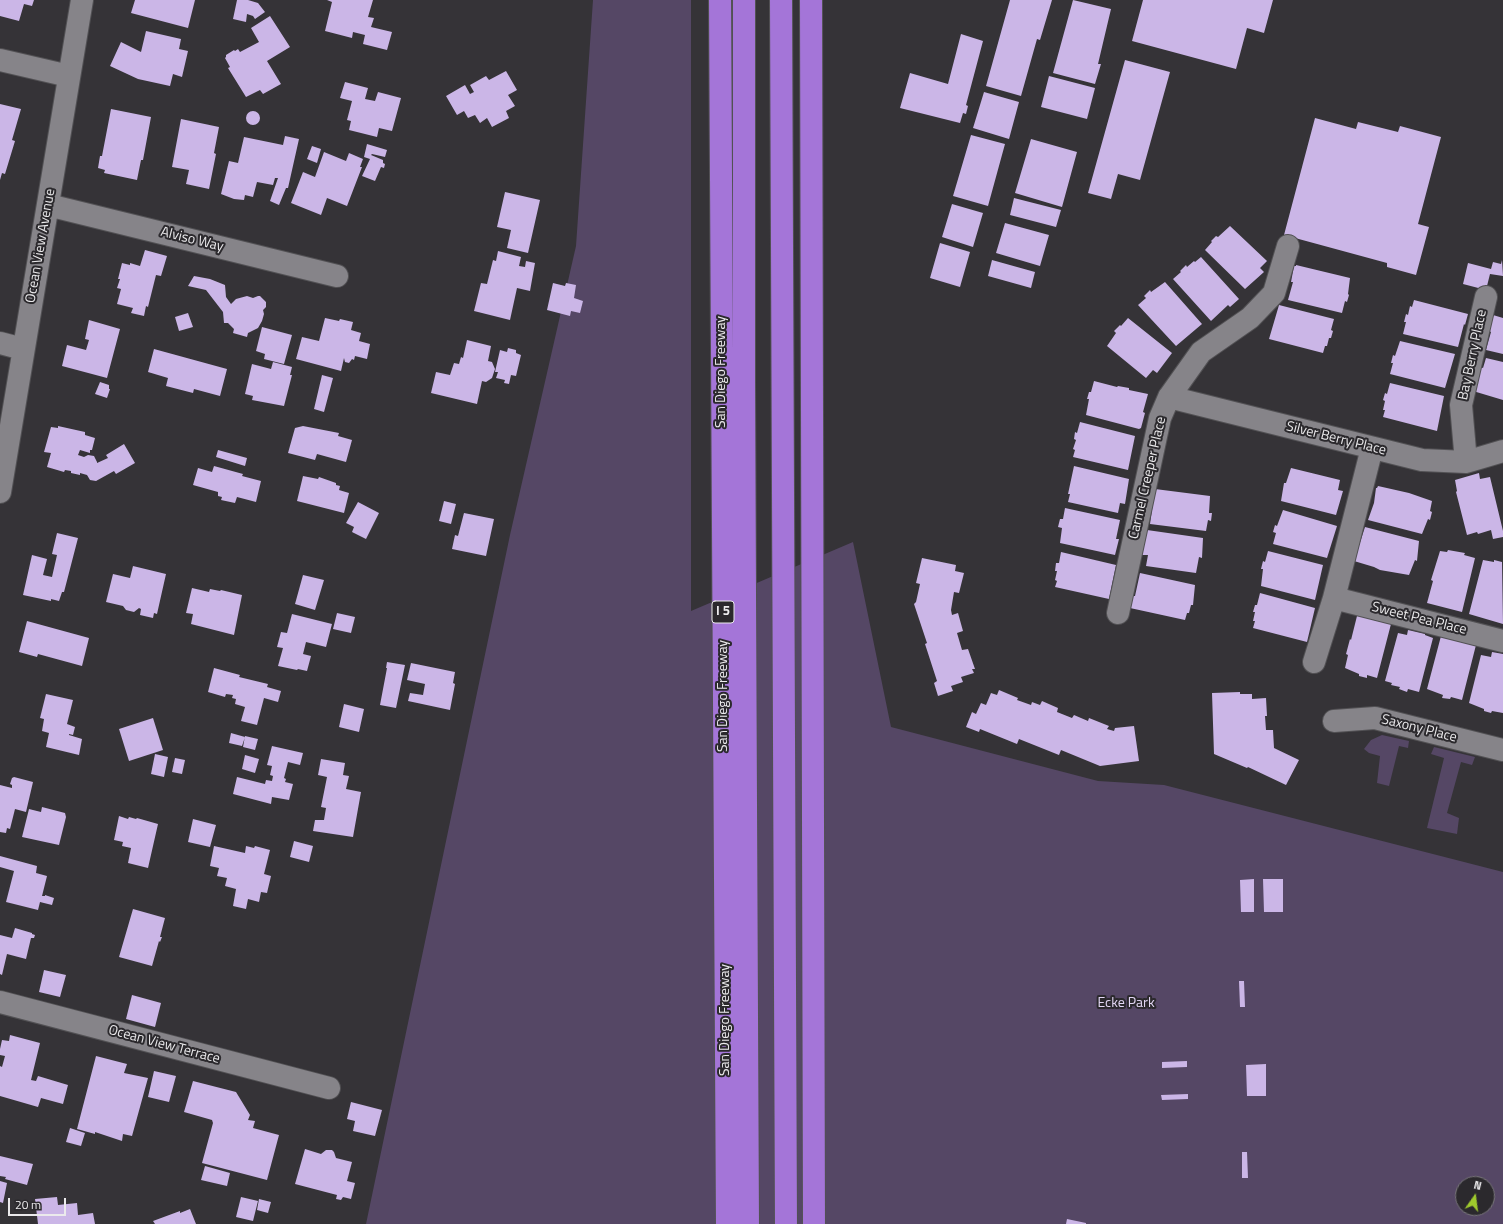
<!DOCTYPE html>
<html>
<head>
<meta charset="utf-8">
<style>
	body { margin:0 }
	#map { position:relative; width:1503px; height:1224px; overflow:hidden; background:#353337; font-family:"Titillium Web",sans-serif }
	canvas { display:block }
	.north { position:absolute; left:1455px; top:1176px; width:40px; height:40px; box-sizing:border-box; background:#2b292d; border:1px solid #787679; border-radius:50%; rotate:14deg; font-size:11px; font-weight:700; line-height:16px; text-align:center; color:#ebeaec }
	.north::after { content:''; display:block; margin:auto; width:14px; height:18px; background:#9fca2d; clip-path:polygon(50% 0,100% 100%,50% 72%,0 100%) }
	.scale { position:absolute; left:8px; top:1198px; width:58px; height:18px; box-sizing:border-box; border:2px solid #ebeaec; border-top:0; padding-left:5px; font-size:12px; line-height:14px; white-space:nowrap; color:#ebeaec; -webkit-text-stroke:3px #2b292d; paint-order:stroke }
</style>
</head>
<body>
<div id="map">
<canvas width="1503" height="1224"></canvas>
<div class="north">N</div>
<div class="scale">20 m</div>
</div>
<script>
const c = document.querySelector('canvas').getContext('2d');
c.lineJoin = 'round';
function fill(path, color) {
  c.fillStyle = color;
  c.fill(path, 'evenodd');
}
function poly(rows) {
  const path = new Path2D();
  for (const r of rows) {
    if (r.length === 3) {
      path.moveTo(r[0] + r[2], r[1]);
      path.arc(r[0], r[1], r[2], 0, 2 * Math.PI);
      continue;
    }
    path.moveTo(r[0], r[1]);
    for (let i = 2; i < r.length; i += 2) path.lineTo(r[i], r[i + 1]);
  }
  return path;
}
function strokePath(path, color, width, dash) {
  c.strokeStyle = color;
  c.lineWidth = width;
  c.lineCap = dash ? 'butt' : 'round';
  c.setLineDash(dash || []);
  c.stroke(path);
}
function drawText(font, color, halo, rows, align = 'center') {
  c.font = font + ' "Titillium Web",sans-serif';
  c.lineWidth = 4;
  c.setLineDash([]);
  c.textBaseline = 'middle';
  c.strokeStyle = halo;
  c.fillStyle = color;
  for (const [text, x, y, turn = 0] of rows) {
    c.save();
    c.translate(x, y);
    c.rotate((+turn || 0) * Math.PI / 180);
    c.textAlign = isNaN(turn) ? turn : align;
    if (halo) c.strokeText(text, 0, 0);
    c.fillText(text, 0, 0);
    c.restore();
  }
}
fill(poly([
	[593,0,691,0,691,611,853,542,891,727,1098,781,1164,785,1503,872,1503,1224,366,1224,510,535,576,246],
	[1463,1184,1487,1184,1487,1208,1463,1208],
	[1382,735,1409,741,1408,748,1399,746,1389,786,1377,783,1380,756,1369,753,1364,749,1371,740],
	[1434,747,1475,757,1472,765,1461,762,1447,813,1459,818,1457,834,1427,828,1444,758,1431,754]
]), '#554765');
fill(poly([
	[0,0,34,0,32,6,24,4,19,21,0,16],
	[135,0,195,0,188,28,131,13],
	[237,0,248,0,258,3,265,12,255,19,253,16,247,14,246,22,233,19],
	[327,0,373,0,368,17,374,18,371,27,392,32,387,50,363,44,365,35,353,32,352,38,325,31,332,2],
	[1010,0,1052,0,1040,40,1037,39,1021,96,986,86],
	[1073,0,1111,9,1098,64,1101,64,1095,84,1053,73],
	[1143,0,1273,0,1264,33,1247,28,1236,69,1132,41],
	[270,16,290,47,267,61,281,84,263,94,260,90,246,97,228,68,230,67,225,58,226,57,226,55,234,50,235,51,238,49,240,52,259,42,251,28],
	[146,31,181,39,179,49,188,51,182,77,173,74,170,86,138,79,110,66,121,42,141,52],
	[961,34,983,41,966,105,968,106,966,114,963,113,960,123,900,108,910,73,948,84],
	[1125,60,1170,72,1140,180,1118,174,1111,199,1088,193],
	[506,71,517,90,508,95,515,106,506,111,509,118,492,127,487,118,480,123,475,115,468,118,464,111,457,115,446,96,465,85,470,94,474,92,470,85,486,76,489,80],
	[1049,76,1095,88,1087,119,1041,107],
	[345,82,368,88,365,99,375,101,378,92,401,98,392,131,379,128,377,137,349,130,351,121,347,120,352,101,340,98],
	[984,92,1019,102,1009,139,973,128],
	[0,104,21,109,12,140,15,141,5,174,2,173,0,180],
	[111,109,151,117,143,160,141,160,137,180,104,173,105,170,98,168,100,156,102,156],
	[253,118,7],
	[1315,118,1356,129,1358,122,1398,132,1400,126,1441,137,1418,224,1429,227,1416,275,1387,267,1387,263,1284,235],
	[181,119,219,127,214,153,216,154,209,189,186,184,189,170,172,167],
	[971,135,1005,144,988,206,953,196],
	[285,136,299,139,288,188,286,188,279,205,270,201,278,178,275,178,273,185,257,182,253,197,245,195,244,200,234,199,221,194,229,161,238,163,244,137,283,145],
	[1031,139,1077,152,1062,207,1015,193],
	[367,144,387,150,385,157,372,154,371,155,383,160,383,163,385,164,384,168,381,167,375,181,362,176,370,159,364,157],
	[312,146,321,149,317,163,307,159],
	[324,152,346,161,349,153,363,159,360,167,362,167,347,206,327,198,321,215,291,203,303,172,315,177],
	[505,192,540,200,528,253,507,248,511,230,497,227],
	[1014,198,1061,210,1056,227,1010,215],
	[952,204,983,213,973,247,942,237],
	[1005,223,1049,235,1040,266,996,253],
	[1230,226,1267,261,1260,268,1264,272,1245,289,1205,250,1212,242,1211,241,1216,236,1218,237],
	[940,243,970,252,960,287,930,278],
	[145,250,167,256,161,276,156,275,148,307,146,306,144,316,131,313,133,308,117,304,121,289,117,288,120,279,118,279,122,263,130,265,130,263,140,266],
	[498,251,521,257,519,266,525,267,526,261,535,263,530,291,517,288,510,320,474,311,481,283,487,284,493,260,496,261],
	[1201,257,1239,299,1230,307,1228,305,1211,321,1173,279,1181,272,1180,271,1186,265,1187,267,1194,261,1195,262],
	[992,260,1035,272,1031,288,988,276],
	[1502,260,1503,276,1490,274,1486,290,1463,284,1468,263,1491,269,1493,262,1501,264],
	[1296,265,1350,278,1348,294,1349,295,1347,302,1345,301,1342,313,1288,300,1293,282,1291,282,1294,266,1296,266],
	[194,276,210,279,225,285,226,297,231,304,236,299,247,296,253,298,258,296,260,296,266,302,266,307,263,310,264,314,262,321,258,328,248,333,247,337,233,333,234,329,228,323,224,323,223,312,206,290,188,286],
	[1165,282,1202,324,1176,346,1138,305,1146,298,1144,296,1150,290,1151,292],
	[553,283,565,286,566,283,576,285,574,298,583,301,580,313,571,311,570,316,547,310],
	[1414,300,1468,314,1465,325,1464,324,1458,347,1403,334,1406,322,1404,322,1406,314,1408,315,1410,306,1412,307],
	[1279,305,1334,319,1331,330,1333,331,1331,338,1329,338,1327,346,1325,346,1323,353,1269,339],
	[188,313,193,327,179,331,175,317],
	[1493,315,1503,318,1503,354,1486,350,1491,332,1489,331],
	[325,318,339,321,340,319,353,322,351,330,361,333,359,341,370,344,367,359,355,356,354,360,352,359,349,363,345,362,344,358,341,371,296,359,302,337,319,341],
	[1128,318,1172,353,1157,373,1153,370,1146,378,1107,346,1116,333,1114,331,1120,325,1121,326],
	[89,320,120,329,107,378,62,366,67,345,86,350,89,340,85,339],
	[262,327,292,335,284,364,264,359,265,354,256,351],
	[467,340,491,346,488,361,492,362,495,369,492,378,486,382,482,381,477,404,431,393,436,372,450,375,454,363,459,364,461,357,463,358],
	[1400,341,1455,354,1445,388,1390,374,1393,363,1391,363,1393,355,1395,356],
	[508,348,516,350,516,353,521,355,516,376,511,375,509,384,504,383,505,380,496,378,498,372,495,372,500,350,507,352],
	[154,349,227,369,220,396,194,389,193,393,166,386,168,378,148,372],
	[1486,358,1503,362,1503,400,1473,391,1478,366,1483,368],
	[273,362,292,367,290,375,292,375,284,406,252,400,253,396,245,394,252,364,271,369],
	[322,375,333,378,324,412,314,409],
	[1094,381,1117,387,1118,386,1129,388,1129,390,1148,394,1143,412,1145,413,1141,428,1139,429,1086,415,1089,399,1087,399,1089,392,1091,392],
	[100,382,109,385,109,389,110,389,107,398,95,394],
	[1390,383,1444,396,1437,431,1383,417,1385,410,1383,410,1385,401,1383,400,1385,393,1387,394],
	[1080,422,1135,436,1128,470,1073,457,1075,450,1073,449,1076,440,1074,439,1075,432,1077,433],
	[58,426,85,432,85,435,95,438,92,450,90,450,90,453,80,450,78,455,84,457,88,455,94,456,97,462,97,463,108,458,106,455,124,444,135,463,116,474,114,471,96,481,90,480,87,475,80,473,80,475,71,473,71,471,65,470,64,472,47,467,51,453,44,452,51,427,58,428],
	[303,426,339,433,338,436,352,440,346,462,317,454,315,460,288,453,295,428],
	[218,450,247,458,245,466,216,457],
	[214,466,243,474,242,476,261,481,256,502,237,497,235,503,221,500,222,497,218,496,218,492,193,485,198,468,212,472],
	[1074,466,1129,479,1125,504,1120,503,1118,513,1068,502,1070,494,1068,494],
	[1291,468,1340,480,1338,490,1343,491,1336,515,1281,501,1284,483,1286,483],
	[1479,473,1480,479,1490,477,1503,531,1503,537,1493,539,1491,530,1478,534,1477,532,1467,535,1456,492,1457,491,1455,480],
	[303,476,318,479,319,477,336,483,336,485,340,486,339,490,349,493,344,513,297,501],
	[1378,486,1409,493,1432,501,1430,511,1432,512,1430,520,1428,519,1422,534,1368,520,1374,503,1376,488,1377,488],
	[1155,489,1210,496,1209,513,1212,513,1211,521,1208,520,1206,531,1150,524],
	[444,501,456,504,451,524,439,521],
	[358,502,379,513,366,539,352,532,354,527,346,523],
	[1065,508,1120,520,1116,539,1119,539,1115,555,1060,543,1062,528,1058,527,1060,519,1063,519],
	[1283,510,1337,526,1327,558,1273,544,1276,533,1273,532,1275,525,1277,526],
	[464,513,494,519,486,556,452,549,455,535,458,536],
	[1365,527,1419,541,1417,561,1415,560,1409,575,1380,570,1374,567,1354,561],
	[1147,530,1203,538,1202,558,1199,557,1196,573,1146,566,1148,555,1142,555],
	[57,533,78,538,64,592,62,592,59,601,51,599,51,601,23,595,32,555,47,559,43,575,52,577,57,555,52,554],
	[1448,550,1465,553,1464,555,1475,558,1462,612,1427,603,1433,581,1431,580,1440,551,1447,552],
	[1268,551,1323,565,1315,600,1261,586,1263,569,1261,569,1263,561,1265,562],
	[1061,552,1116,565,1109,599,1055,587,1057,581,1055,580,1057,571,1055,571,1056,563,1059,563],
	[922,558,956,565,955,571,964,573,959,593,954,592,951,610,952,615,958,613,963,631,957,633,962,650,968,649,975,669,972,669,974,673,961,677,963,682,951,686,953,691,938,696,934,683,937,681,925,644,927,643,914,604,916,602,920,584,916,583],
	[1483,560,1494,562,1494,560,1502,562,1503,624,1469,614],
	[133,566,166,574,157,614,154,613,153,618,140,615,141,609,139,608,134,612,126,610,123,606,106,602,113,574,130,578],
	[1140,573,1195,585,1193,605,1191,605,1189,613,1187,613,1185,620,1130,608,1133,596,1135,596],
	[303,575,324,580,315,610,295,604],
	[192,588,209,592,210,589,220,591,221,590,242,595,234,635,191,624,193,614,186,613],
	[1260,593,1315,608,1307,642,1253,628,1255,621,1253,621,1255,612,1253,612,1255,605,1257,605],
	[337,613,355,617,351,633,333,629],
	[1359,613,1374,618,1374,620,1391,624,1377,678,1367,675,1367,678,1359,676,1359,674,1345,668,1348,655,1346,654,1350,639,1351,640,1357,616,1358,616],
	[292,614,332,624,326,647,306,642,303,654,311,656,307,671,298,669,297,670,278,666,283,648,277,647,281,632,287,633],
	[27,621,89,638,82,666,38,654,37,657,19,652],
	[1408,630,1425,634,1425,635,1433,638,1419,692,1408,689,1407,692,1399,689,1400,687,1391,685,1392,683,1385,681,1398,633,1407,635],
	[1441,636,1476,645,1462,700,1451,697,1450,699,1442,698,1443,695,1427,689],
	[1492,652,1503,654,1503,713,1492,711,1491,713,1484,711,1484,709,1469,703,1481,655,1491,657],
	[387,662,405,665,396,708,380,705,387,668,386,668],
	[411,663,455,672,453,683,455,684,450,710,408,701,410,693,423,695,425,684,407,680],
	[214,668,240,675,239,677,268,684,267,687,281,691,278,702,264,698,257,725,241,721,245,707,235,704,236,699,232,698,233,695,226,694,225,697,208,692],
	[999,690,1018,698,1017,700,1031,705,1032,702,1040,705,1042,701,1058,708,1057,712,1072,718,1074,715,1088,721,1089,718,1109,726,1107,729,1114,731,1115,728,1134,726,1139,761,1100,766,1061,750,1059,755,1019,739,1017,744,980,729,979,732,966,727,972,712,976,714,981,703,986,705,991,693,997,695],
	[1240,692,1240,694,1252,694,1252,699,1266,698,1267,716,1265,716,1266,730,1273,730,1274,748,1299,760,1286,785,1248,767,1247,768,1214,754,1212,693],
	[46,694,73,700,67,724,75,727,73,735,69,734,69,735,82,739,79,755,46,747,49,733,42,731,44,719,40,718],
	[344,704,364,709,359,732,339,727],
	[153,718,163,750,129,761,119,729],
	[231,733,245,737,242,746,229,743],
	[245,736,258,739,255,750,243,747],
	[272,746,303,753,300,765,288,762,284,778,286,779,285,782,293,784,289,800,272,797,271,804,233,794,237,777,265,784,266,780,272,781,273,776,270,775,272,766,267,765],
	[155,754,168,757,164,777,151,774],
	[245,755,259,759,255,773,242,769],
	[175,758,185,760,182,774,172,772],
	[321,759,345,763,343,775,349,776,346,789,361,792,353,837,313,831,315,820,324,820,326,808,321,807,327,777,318,775],
	[14,777,33,782,26,812,15,809,10,829,7,828,6,833,0,832,0,785,12,788,12,785,10,784,12,778],
	[42,807,65,813,66,817,59,845,22,837,29,809,41,812],
	[119,816,128,819,129,817,136,819,137,818,158,824,148,868,128,863,131,848,122,846,123,842,114,840],
	[193,819,216,825,210,847,188,842],
	[294,841,313,846,309,862,290,857],
	[214,846,245,853,246,846,254,848,255,846,270,850,264,874,271,876,267,893,261,892,259,902,248,899,246,909,233,906,236,889,225,886,227,878,217,876,219,868,210,866],
	[0,856,37,866,36,873,47,876,42,896,45,896,45,895,54,898,52,905,40,902,38,910,6,902,14,871,0,867],
	[1254,879,1254,912,1241,912,1240,880],
	[1263,879,1283,879,1283,912,1264,912],
	[133,909,165,918,160,937,162,937,160,942,159,941,152,966,119,957],
	[15,928,32,933,32,934,35,935,34,938,31,938,26,959,7,954,2,975,0,974,0,935,12,938],
	[44,970,66,975,60,997,39,992],
	[1239,981,1244,981,1245,1007,1240,1007],
	[132,995,161,1003,155,1027,126,1019],
	[10,1035,40,1043,31,1080,36,1081,38,1076,68,1085,63,1104,41,1098,38,1107,0,1096,0,1066,2,1067,5,1056,0,1055,0,1049,2,1040,9,1041],
	[96,1056,127,1064,124,1073,148,1078,132,1136,123,1134,122,1141,95,1132,95,1134,77,1129],
	[1187,1061,1187,1067,1162,1068,1162,1062],
	[1266,1064,1266,1096,1247,1096,1246,1065],
	[154,1071,176,1076,169,1102,148,1097],
	[193,1081,236,1092,250,1115,248,1120,255,1121,253,1128,279,1135,267,1180,202,1163,213,1123,212,1120,184,1112],
	[1188,1094,1188,1099,1162,1100,1161,1095],
	[351,1102,382,1110,375,1136,353,1131,355,1121,347,1119],
	[70,1128,85,1133,81,1146,66,1142],
	[305,1149,321,1154,326,1150,332,1150,334,1152,336,1158,352,1162,347,1181,355,1183,351,1199,343,1197,341,1200,336,1199,337,1195,295,1184],
	[1242,1152,1247,1152,1248,1178,1242,1178],
	[0,1156,33,1164,27,1185,5,1179,6,1177,0,1176],
	[205,1166,230,1173,227,1186,201,1180],
	[0,1181,7,1183,3,1203,0,1202],
	[57,1197,58,1205,77,1203,78,1215,93,1213,95,1224,38,1224,35,1199],
	[241,1197,258,1201,253,1221,236,1217],
	[259,1199,271,1202,268,1213,257,1210],
	[190,1209,196,1224,155,1224,153,1221,180,1211,180,1213],
	[1067,1219,1086,1223,1086,1224,1066,1224]
]), '#cbb6e7');
const minor = poly([
	[0,60,69,76],
	[48,205,337,276],
	[0,343,23,349],
	[1169,397,1422,460,1466,462,1503,451],
	[1466,462,1461,405,1486,297],
	[0,492,82,0],
	[1334,598,1503,641],
	[1118,613,1160,418,1169,397,1201,352,1250,318,1274,293,1288,246],
	[1314,662,1334,598,1372,448],
	[1334,721,1375,718,1503,750],
	[0,1002,329,1088]
]);
const motorway = poly([
	[720,0,727,1224],
	[744,0,744,381,748,1224],
	[781,0,786,1224],
	[811,0,814,1224]
]);
strokePath(minor, '#525154', 24);
strokePath(motorway, '#525154', 24);
strokePath(minor, '#868489', 22);
strokePath(motorway, '#a475d8', 22);
for (const [x, y, w] of [
	[723,612,22]
]) {
  const box = new Path2D();
  box.roundRect(x - w / 2, y - 11, w, 22, 3);
  c.fillStyle = '#2b292d';
  c.fill(box);
  strokePath(box, '#ebeaec', 1);
}
drawText('bold 13px', '#ebeaec', null, [
	["I 5",723,612]
]);
drawText('14px', '#ebeaec', '#2b292d', [
	["Alviso Way",192,240,14],
	["Ocean View Avenue",41,246,-80],
	["Bay Berry Place",1473,355,-78],
	["San Diego Freeway",722,372,-90],
	["Silver Berry Place",1336,439,14],
	["Carmel Creeper Place",1148,478,-77],
	["Sweet Pea Place",1419,619,14],
	["San Diego Freeway",724,696,-90],
	["Saxony Place",1419,729,14],
	["San Diego Freeway",726,1020,-90],
	["Ocean View Terrace",164,1045,15]
]);
drawText('14px', '#e3d7f4', '#2b292d', [
	["Ecke Park",1126,1004]
]);
</script>
</body>
</html>
